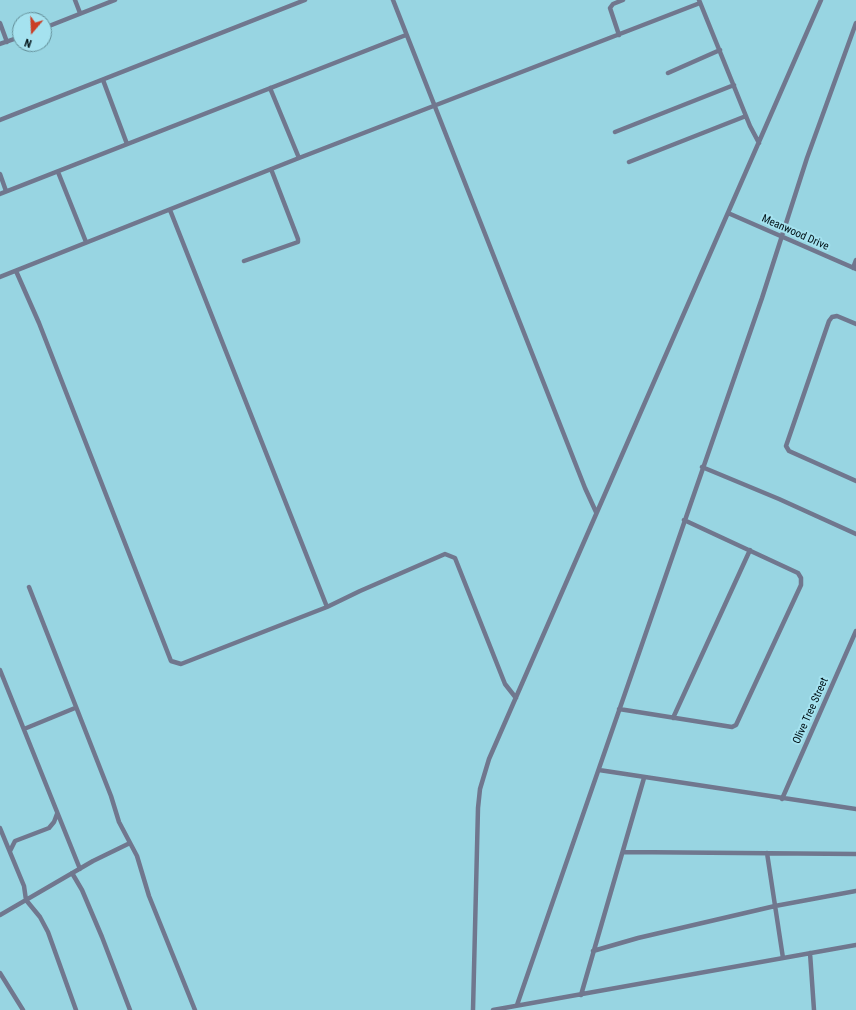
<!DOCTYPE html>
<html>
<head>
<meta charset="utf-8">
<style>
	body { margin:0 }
	#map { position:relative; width:856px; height:1010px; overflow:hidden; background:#98d5e2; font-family:"Roboto Condensed",sans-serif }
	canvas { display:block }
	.north { position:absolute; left:12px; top:12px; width:40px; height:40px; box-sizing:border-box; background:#a5e2ef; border:1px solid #638e98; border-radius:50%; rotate:199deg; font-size:11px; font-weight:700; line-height:16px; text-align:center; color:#001116 }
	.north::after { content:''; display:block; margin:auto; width:14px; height:18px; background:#ca3e26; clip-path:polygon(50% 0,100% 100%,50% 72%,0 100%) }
</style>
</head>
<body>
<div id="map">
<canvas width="856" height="1010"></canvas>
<div class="north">N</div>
</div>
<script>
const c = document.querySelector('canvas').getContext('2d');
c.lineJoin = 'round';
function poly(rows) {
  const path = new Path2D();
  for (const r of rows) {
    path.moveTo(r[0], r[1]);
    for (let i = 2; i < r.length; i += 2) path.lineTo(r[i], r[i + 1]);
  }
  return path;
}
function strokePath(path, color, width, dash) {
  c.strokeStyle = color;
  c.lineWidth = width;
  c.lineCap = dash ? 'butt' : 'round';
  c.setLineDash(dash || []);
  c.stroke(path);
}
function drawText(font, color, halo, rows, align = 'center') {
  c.font = font + ' "Roboto Condensed",sans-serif';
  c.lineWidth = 4;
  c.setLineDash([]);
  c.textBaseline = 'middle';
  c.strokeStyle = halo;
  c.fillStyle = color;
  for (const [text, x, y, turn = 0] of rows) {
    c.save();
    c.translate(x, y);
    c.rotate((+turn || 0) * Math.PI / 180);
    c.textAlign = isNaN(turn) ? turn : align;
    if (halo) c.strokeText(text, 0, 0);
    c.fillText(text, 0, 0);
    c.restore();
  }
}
strokePath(poly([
	[75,0,80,13],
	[393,0,585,488,596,512],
	[699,0,750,126,759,143],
	[0,23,7,42],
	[44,28,115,0],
	[619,35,610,8,613,4,623,0],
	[0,44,20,37],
	[668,73,720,50],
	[103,80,127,144],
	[270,88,299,158],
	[0,120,305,0],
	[615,132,734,85],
	[629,162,746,116],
	[58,172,86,242],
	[0,174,6,191],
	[0,194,406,35],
	[170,210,327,607],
	[728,213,856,269],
	[244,261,298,242,298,239,271,169],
	[853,268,856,260],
	[16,271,39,323,171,661,181,664,327,607,360,591,445,554,455,558,505,684,516,698],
	[0,277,299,158,700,3],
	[856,324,837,316,832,317,829,321,786,446,789,451,856,481],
	[702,467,779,499,856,534],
	[29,587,111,796,119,822,137,856,149,896,195,1010],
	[0,670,80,869],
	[619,709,732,727,736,725,801,585,801,578,798,573,684,520],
	[673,718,750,550],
	[24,729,75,708],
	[599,770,856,809],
	[782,799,856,631],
	[0,828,24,886,26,900,40,917,48,932,76,1010],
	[10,851,15,841,49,828,54,822,57,814],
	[624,852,856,854],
	[767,853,783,958],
	[72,873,82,890,102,937,130,1010],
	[0,915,93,861,130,843],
	[593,951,638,938,775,906,856,891],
	[810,953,814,1010],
	[0,973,23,1010],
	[581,995,644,778],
	[517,1005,762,298,807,158,856,23],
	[473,1010,478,808,480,789,489,759,821,0],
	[493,1010,856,945]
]), '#70778e', 4.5);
drawText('11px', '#001116', '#a5e2ef', [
	["Meanwood Drive",795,233,24],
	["Olive Tree Street",811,711,-66]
]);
</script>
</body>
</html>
